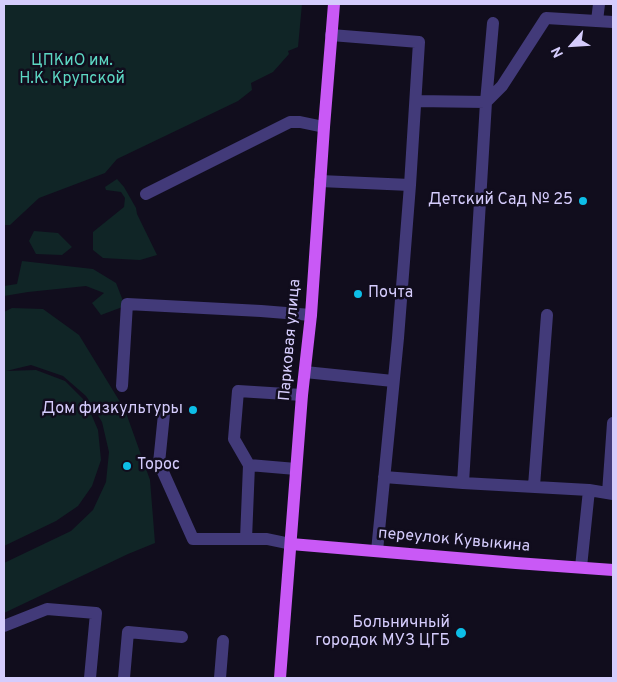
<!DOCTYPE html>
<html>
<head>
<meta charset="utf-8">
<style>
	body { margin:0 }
	#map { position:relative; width:617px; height:682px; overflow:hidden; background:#110d1d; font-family:Overpass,sans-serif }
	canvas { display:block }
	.frame { position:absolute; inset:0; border:5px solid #d5ccfc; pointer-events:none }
	.north { position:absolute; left:547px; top:20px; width:50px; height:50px; -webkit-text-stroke:4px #110d1d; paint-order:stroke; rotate:244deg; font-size:14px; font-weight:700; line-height:20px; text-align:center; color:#d5ccfc }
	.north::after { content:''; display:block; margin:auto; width:18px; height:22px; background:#d5ccfc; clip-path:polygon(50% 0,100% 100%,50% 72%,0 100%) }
</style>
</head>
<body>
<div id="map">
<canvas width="617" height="682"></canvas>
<div class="frame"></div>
<div class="north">N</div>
</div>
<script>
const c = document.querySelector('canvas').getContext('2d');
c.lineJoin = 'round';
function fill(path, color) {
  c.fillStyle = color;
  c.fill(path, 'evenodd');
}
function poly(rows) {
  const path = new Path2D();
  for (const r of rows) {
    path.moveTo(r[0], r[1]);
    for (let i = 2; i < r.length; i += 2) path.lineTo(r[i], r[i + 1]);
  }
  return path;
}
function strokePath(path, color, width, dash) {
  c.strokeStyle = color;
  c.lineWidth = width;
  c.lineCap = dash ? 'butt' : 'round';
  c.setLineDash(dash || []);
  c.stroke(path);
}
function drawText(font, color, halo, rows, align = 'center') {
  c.font = font + ' Overpass,sans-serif';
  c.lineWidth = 5;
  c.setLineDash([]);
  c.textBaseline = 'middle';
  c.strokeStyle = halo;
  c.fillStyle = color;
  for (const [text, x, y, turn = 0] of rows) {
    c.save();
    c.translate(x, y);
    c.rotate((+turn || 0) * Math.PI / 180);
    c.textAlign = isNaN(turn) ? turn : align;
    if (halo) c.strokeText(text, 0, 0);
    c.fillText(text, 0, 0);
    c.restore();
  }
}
fill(poly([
	[4,4,302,4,298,47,288,51,289,54,273,72,251,83,252,90,238,101,117,159,105,173,39,198,10,225,4,225],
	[117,179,124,187,136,208,137,214,157,255,140,260,103,258,93,250,93,232,124,207,125,198,121,192,106,190,105,187],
	[34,231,58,233,72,247,62,255,36,254,29,241],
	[22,261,93,269,116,283,125,306,101,315,92,303,104,293,86,286,28,292,4,296,4,286,17,284],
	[12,308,43,309,79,335,125,410,150,480,155,543,128,554,4,613,4,563,71,531,93,510,106,482,109,452,102,422,86,396,63,376,31,365,6,371,36,370,65,381,86,402,98,430,101,460,92,486,78,506,56,521,4,546,4,312]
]), '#102526');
strokePath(poly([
	[597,21,599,4],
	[331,35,419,42,410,185,398,338,377,551],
	[416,101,486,102,502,86,546,18,613,22],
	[320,181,410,185],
	[146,194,290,122,300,122,324,127],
	[305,372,393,381],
	[122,386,127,304,261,311,311,315],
	[164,414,159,463,193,539,267,539,291,544],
	[249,465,296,469],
	[384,477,463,483,589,490,613,494],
	[463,483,486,102,493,23],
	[534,486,547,315],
	[608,493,613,423],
	[246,539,249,465,234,439,238,391,302,395],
	[581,567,589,490],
	[4,626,47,609,96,613,90,678],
	[124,678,128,632,182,637],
	[220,678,223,641]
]), '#423a79', 12);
strokePath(poly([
	[291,544,516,563,613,570],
	[280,678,302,395,311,315,324,127,334,4]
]), '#c959f6', 12);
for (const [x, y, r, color] of [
	[583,201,5,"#0dbee7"],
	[358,294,5,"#0dbee7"],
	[193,410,5,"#0dbee7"],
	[127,466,5,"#0dbee7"],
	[461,633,6,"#0dbee7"]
]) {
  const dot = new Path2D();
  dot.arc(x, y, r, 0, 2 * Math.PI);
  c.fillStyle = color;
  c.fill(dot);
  strokePath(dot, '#110d1d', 2);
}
drawText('16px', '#5dd7c3', '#110d1d', [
	["ЦПКиО им.",72,62],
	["Н.К. Крупской",72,80]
]);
drawText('16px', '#d5ccfc', '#110d1d', [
	["Детский Сад № 25",573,201],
	["Почта",368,294,"left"],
	["Дом физкультуры",183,410],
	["Торос",137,466,"left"],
	["Больничный",450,624],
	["городок МУЗ ЦГБ",450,642]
], 'right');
drawText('16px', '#d5ccfc', '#110d1d', [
	["Парковая улица",291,340,-85],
	["переулок Кувыкина",454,541,5]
]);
</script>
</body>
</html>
